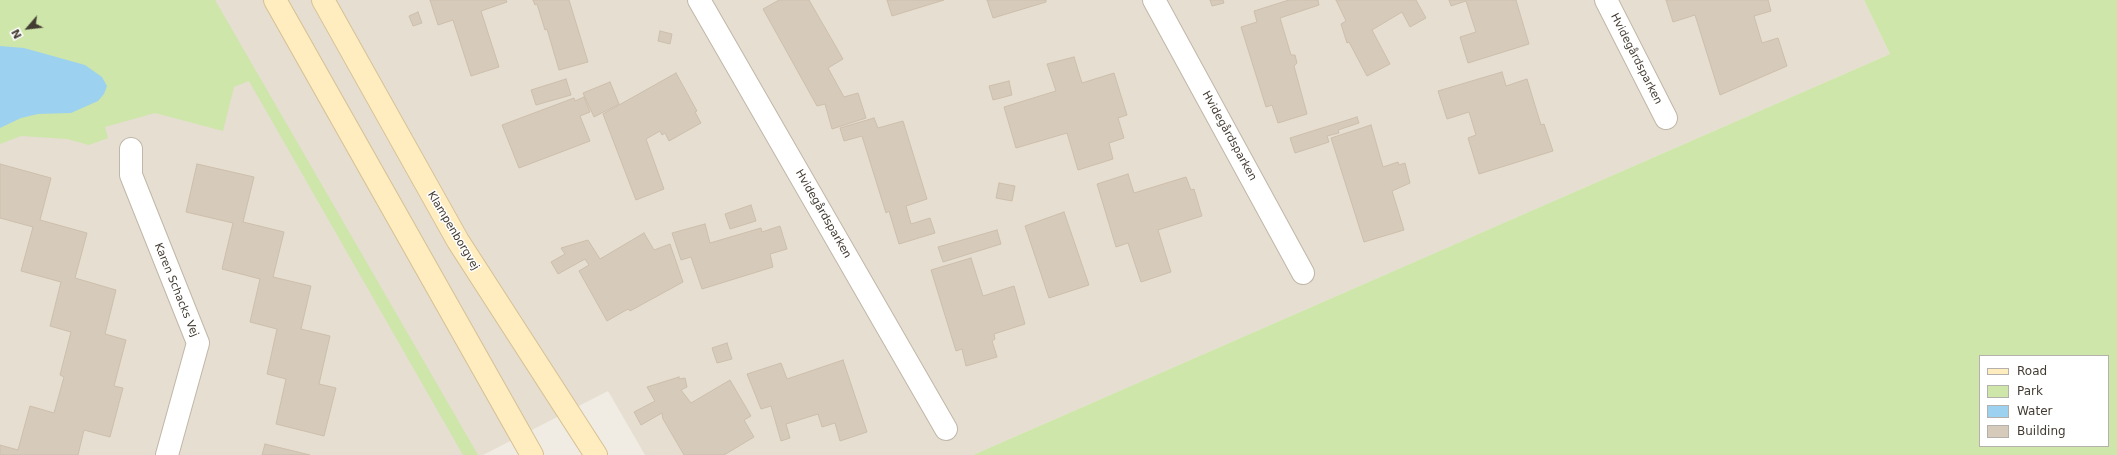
<!DOCTYPE html>
<html>
<head>
<meta charset="utf-8">
<style>
	body { margin:0 }
	#map { position:relative; width:2117px; height:455px; overflow:hidden; background:#f1ece3; font-family:"DejaVu Sans",sans-serif }
	canvas { display:block }
	.legend { position:absolute; left:1979px; top:355px; width:130px; height:92px; box-sizing:border-box; background:#fff; border:1px solid #b4b1ad; margin:0; padding:5px 7px; list-style:none; font-size:12px; color:#433c33 }
	.legend li { display:flex; align-items:center; gap:8px; height:20px }
	.legend b { width:20px; border:1px solid #b4b1ad }
	.north { position:absolute; left:8px; top:8px; width:40px; height:40px; -webkit-text-stroke:3px #fff; paint-order:stroke; rotate:242deg; font-size:11px; font-weight:700; line-height:16px; text-align:center; color:#433c33 }
	.north::after { content:''; display:block; margin:auto; width:14px; height:18px; background:#433c33; clip-path:polygon(50% 0,100% 100%,50% 72%,0 100%) }
</style>
</head>
<body>
<div id="map">
<canvas width="2117" height="455"></canvas>
<ul class="legend">
<li><b style="height:5px;background:#ffedbf"></b>Road</li>
<li><b style="height:11px;background:#cee6aa"></b>Park</li>
<li><b style="height:11px;background:#9dd1f0"></b>Water</li>
<li><b style="height:11px;background:#d6cabb"></b>Building</li>
</ul>
<div class="north">N</div>
</div>
<script>
const c = document.querySelector('canvas').getContext('2d');
c.lineJoin = 'round';
function fill(path, color) {
  c.fillStyle = color;
  c.fill(path, 'evenodd');
}
function poly(rows) {
  const path = new Path2D();
  for (const r of rows) {
    path.moveTo(r[0], r[1]);
    for (let i = 2; i < r.length; i += 2) path.lineTo(r[i], r[i + 1]);
  }
  return path;
}
function strokePath(path, color, width, dash) {
  c.strokeStyle = color;
  c.lineWidth = width;
  c.lineCap = dash ? 'butt' : 'round';
  c.setLineDash(dash || []);
  c.stroke(path);
}
function drawText(font, color, halo, rows, align = 'center') {
  c.font = font + ' "DejaVu Sans",sans-serif';
  c.lineWidth = 3;
  c.setLineDash([]);
  c.textBaseline = 'middle';
  c.strokeStyle = halo;
  c.fillStyle = color;
  for (const [text, x, y, turn = 0] of rows) {
    c.save();
    c.translate(x, y);
    c.rotate((+turn || 0) * Math.PI / 180);
    c.textAlign = isNaN(turn) ? turn : align;
    if (halo) c.strokeText(text, 0, 0);
    c.fillText(text, 0, 0);
    c.restore();
  }
}
fill(poly([
	[0,0,1864,0,1890,54,973,455,645,455,608,391,483,455,0,455]
]), '#e5ded1');
fill(poly([
	[0,0,215,0,478,455,463,455,249,81,234,87,223,131,155,113,105,127,108,138,89,145,67,139,21,136,0,144],
	[1864,0,2117,0,2117,455,973,455,1890,54],
	[1980,356,2108,356,2108,446,1980,446]
]), '#cee6aa');
fill(poly([
	[0,46,24,48,85,65,102,77,107,86,104,94,98,101,71,113,38,114,21,118,0,128]
]), '#9dd1f0');
const building = poly([
	[430,0,506,0,507,2,481,11,499,67,471,76,453,20,438,25,430,0],
	[533,0,569,0,588,62,559,70,547,29,545,30,537,4,535,5,533,0],
	[779,0,809,0,843,59,828,68,844,97,858,93,866,118,832,129,825,104,817,106,763,9,779,0],
	[887,0,944,0,892,16,887,0],
	[987,0,1046,0,1046,2,993,18,987,0],
	[1210,0,1223,0,1224,3,1212,6,1210,0],
	[1289,0,1318,0,1319,5,1280,18,1291,55,1295,55,1297,63,1294,66,1307,114,1278,123,1272,105,1266,107,1241,27,1257,22,1254,11,1289,0],
	[1336,0,1416,0,1426,18,1410,27,1402,12,1372,30,1390,64,1367,76,1349,42,1347,43,1341,24,1346,21,1336,0],
	[1449,0,1516,0,1529,44,1468,63,1460,37,1476,32,1466,1,1451,6,1449,0],
	[1666,0,1768,0,1771,11,1754,16,1762,43,1778,38,1787,66,1720,95,1695,15,1673,22,1666,0],
	[418,12,422,23,413,26,409,16,418,12],
	[660,31,672,34,670,44,658,41,660,31],
	[1074,57,1082,83,1114,73,1127,115,1118,118,1124,138,1109,143,1113,159,1078,170,1067,133,1016,148,1004,107,1056,91,1047,64,1074,57],
	[1502,72,1506,86,1527,79,1541,125,1544,124,1553,151,1479,174,1468,138,1476,135,1469,112,1447,119,1438,91,1502,72],
	[676,73,697,111,695,112,701,123,669,141,665,133,662,135,660,131,646,139,664,189,636,200,603,114,676,73],
	[566,79,571,95,536,105,531,90,566,79],
	[1009,81,1012,95,993,100,989,86,1009,81],
	[610,82,619,104,594,117,583,93,610,82],
	[584,97,590,112,580,116,590,141,519,168,502,125,574,98,575,101,584,97],
	[1357,117,1359,123,1338,130,1339,133,1327,136,1329,142,1295,153,1290,138,1357,117],
	[874,118,878,128,903,121,927,199,906,206,911,224,930,218,935,233,899,244,889,211,886,213,862,136,844,141,840,128,874,118],
	[1371,125,1383,167,1398,162,1399,165,1405,163,1410,183,1392,191,1404,230,1364,242,1331,138,1371,125],
	[0,164,51,178,40,220,87,233,75,278,116,290,105,334,126,340,114,386,123,388,110,437,84,430,78,455,0,455,0,445,18,450,30,406,54,413,64,377,60,375,71,332,50,326,61,282,21,271,33,227,0,218,0,164],
	[197,164,254,177,243,222,284,232,273,277,311,286,301,329,330,336,319,384,336,388,324,436,276,424,286,379,267,374,277,329,250,322,260,279,222,269,233,223,186,212,197,164],
	[1128,174,1134,193,1186,177,1191,190,1194,189,1202,216,1158,230,1171,272,1141,282,1128,243,1116,247,1097,184,1128,174],
	[999,183,1015,186,1012,201,996,198,999,183],
	[751,205,756,221,730,229,725,214,751,205],
	[1064,212,1089,285,1049,298,1025,226,1064,212],
	[705,224,710,243,761,228,762,232,780,226,787,249,770,254,773,267,702,289,691,257,681,260,672,233,705,224],
	[997,230,1001,244,943,262,938,247,997,230],
	[644,233,654,250,670,244,683,282,630,311,628,309,607,321,579,271,589,265,585,259,558,274,551,262,565,254,561,248,588,240,600,259,644,233],
	[971,258,983,296,1014,286,1025,324,994,334,995,339,992,341,997,357,966,366,962,349,956,351,931,270,971,258],
	[727,343,732,359,717,363,712,348,727,343],
	[843,360,867,432,840,441,835,423,822,427,818,414,786,424,790,438,781,441,771,406,761,409,747,374,781,363,787,379,843,360],
	[679,377,679,379,685,378,687,387,681,390,691,403,730,380,751,416,744,420,754,437,724,455,684,455,663,419,662,413,641,425,634,412,655,401,647,387,679,377],
	[265,444,310,455,262,455,265,444]
]);
fill(building, '#d6cabb');
strokePath(building, '#cebfab', 1);
const street = poly([
	[699,0,946,429],
	[1154,0,1303,273],
	[1606,0,1666,118],
	[131,149,131,175,198,343,167,455]
]);
const secondary = poly([
	[275,0,532,455],
	[323,0,458,241,596,455]
]);
strokePath(street, '#c0b7a8', 24);
strokePath(secondary, '#d5c194', 24);
strokePath(street, '#fff', 22);
strokePath(secondary, '#ffedbf', 22);
drawText('11px', '#433c33', '#fff', [
	["Hvidegårdsparken",1636,59,63],
	["Hvidegårdsparken",1229,136,61],
	["Hvidegårdsparken",823,214,60],
	["Klampenborgvej",453,231,59],
	["Karen Schacks Vej",176,290,68]
]);
</script>
</body>
</html>
